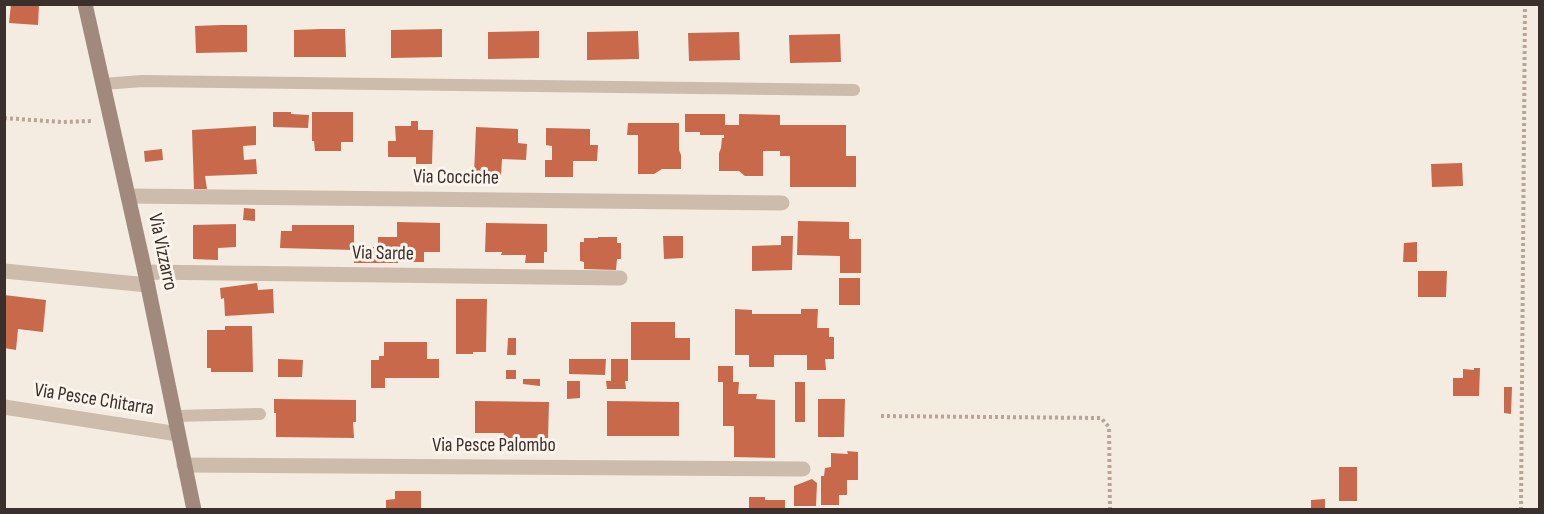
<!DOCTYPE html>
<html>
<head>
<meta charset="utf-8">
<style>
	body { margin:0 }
	#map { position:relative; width:1544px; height:514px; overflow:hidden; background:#f4ebe1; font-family:"Sofia Sans Condensed",sans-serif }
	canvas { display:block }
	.frame { position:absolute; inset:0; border:6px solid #3b302b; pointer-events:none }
</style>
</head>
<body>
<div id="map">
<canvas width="1544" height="514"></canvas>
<div class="frame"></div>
</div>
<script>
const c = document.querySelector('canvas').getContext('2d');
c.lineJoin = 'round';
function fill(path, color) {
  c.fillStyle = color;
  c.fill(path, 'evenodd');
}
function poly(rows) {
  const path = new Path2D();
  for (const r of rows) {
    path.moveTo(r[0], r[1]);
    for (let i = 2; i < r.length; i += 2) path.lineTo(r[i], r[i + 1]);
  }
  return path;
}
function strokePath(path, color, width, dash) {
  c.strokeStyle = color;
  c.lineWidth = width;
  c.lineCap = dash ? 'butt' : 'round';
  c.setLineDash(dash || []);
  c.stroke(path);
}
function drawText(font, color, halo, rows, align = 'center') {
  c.font = font + ' "Sofia Sans Condensed",sans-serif';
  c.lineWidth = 6;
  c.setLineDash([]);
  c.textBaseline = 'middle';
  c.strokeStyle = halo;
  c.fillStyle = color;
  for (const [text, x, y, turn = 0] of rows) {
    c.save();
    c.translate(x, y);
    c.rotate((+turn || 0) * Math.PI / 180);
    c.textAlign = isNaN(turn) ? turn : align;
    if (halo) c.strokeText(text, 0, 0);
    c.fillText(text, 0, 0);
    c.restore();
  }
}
fill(poly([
	[11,4,39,4,38,25,9,23],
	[221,25,247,25,247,52,196,53,195,26],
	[320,29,345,29,346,57,294,57,294,30],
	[442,29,442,57,391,58,391,30],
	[539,31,539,58,488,59,488,32],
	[638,31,639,59,587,60,587,32],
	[739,32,740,60,689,61,688,33],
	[840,34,841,62,790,63,789,35],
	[273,112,291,112,291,114,309,115,308,128,273,127],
	[312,112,353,112,353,142,341,142,341,151,315,151,314,141,312,141],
	[685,114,725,114,725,125,739,125,739,114,780,115,780,125,846,125,846,156,856,156,856,187,790,187,790,156,780,156,780,151,763,151,763,176,745,176,739,171,719,171,719,153,721,148,722,138,724,138,724,135,700,135,700,132,685,132],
	[411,121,418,121,418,130,433,130,432,164,416,164,416,157,388,157,388,141,396,141,395,126,411,126],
	[628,123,679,123,679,150,681,155,681,169,662,169,654,174,638,174,638,135,627,135],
	[256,126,256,145,243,146,244,160,256,159,257,174,205,176,207,189,194,189,192,130],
	[476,127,518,129,518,143,527,144,526,160,502,159,501,176,474,175],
	[546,128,590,129,590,145,598,145,597,161,573,161,573,177,545,177,545,160,552,160,552,146,546,145],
	[162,149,163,160,145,162,144,151],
	[1462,163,1463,186,1432,187,1431,164],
	[244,208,255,209,255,221,243,220],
	[798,221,849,222,849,239,861,239,861,273,840,273,840,256,797,255],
	[397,222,440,223,440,252,424,252,424,262,403,262,402,252,398,252,398,263,354,263,354,250,280,248,281,231,292,231,292,225,354,225,354,247,378,247,378,237,397,237],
	[486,223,547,224,547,252,544,252,544,263,525,263,526,255,501,255,502,252,485,252],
	[236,224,236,247,218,248,218,260,193,259,193,225],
	[663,236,683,236,683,258,664,259],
	[781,236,793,236,792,270,752,271,752,246,781,245],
	[598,237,617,237,617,243,621,243,621,259,617,259,616,270,584,269,584,262,580,261,580,242,584,242,584,238,598,238],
	[1417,242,1417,262,1403,262,1404,243],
	[1418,271,1447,271,1446,297,1418,297],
	[839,278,860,278,860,305,839,305],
	[257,283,258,290,273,289,274,313,225,316,224,298,221,299,220,288],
	[4,295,46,300,43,332,18,329,16,350,4,348],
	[456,299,487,299,486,352,473,352,473,354,456,354],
	[735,309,752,310,752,314,801,314,801,309,818,309,817,328,829,328,829,337,834,337,834,359,825,359,826,370,807,370,807,355,774,355,774,367,749,367,749,355,735,355],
	[631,322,675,322,675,338,690,338,690,360,631,360],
	[225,326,252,326,253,372,211,372,211,368,207,368,207,330,225,330],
	[508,338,516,338,516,355,507,355],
	[384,342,427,342,427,359,439,359,439,378,385,378,385,388,371,388,371,360,379,360,379,356,384,356],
	[278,359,303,360,302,377,278,377],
	[569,359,606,359,605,375,569,374],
	[611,359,628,359,628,381,625,381,626,389,607,389,606,381,611,381],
	[718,366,733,366,733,382,739,382,738,394,757,394,756,399,775,400,775,458,734,457,734,426,723,426,723,382,718,382],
	[1474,368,1480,368,1479,396,1453,396,1453,378,1463,378,1463,369,1474,370],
	[506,370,516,370,516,379,506,379],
	[523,379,540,379,540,386,523,384],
	[567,381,580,381,580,398,567,399],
	[795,382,805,382,805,422,795,422],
	[1504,387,1512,387,1511,414,1504,413],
	[274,399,356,400,356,422,353,422,354,438,276,437,276,413,274,413],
	[818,399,845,399,844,437,818,437],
	[475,401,549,402,548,438,503,438,504,433,475,433],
	[607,401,679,402,679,436,607,436],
	[847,451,858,452,858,480,847,480,847,495,839,495,839,505,821,505,821,476,824,476,825,468,831,467,831,453,848,454],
	[1339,467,1357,467,1357,501,1339,501],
	[812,479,817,483,816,506,794,506,794,486],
	[395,491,421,491,421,510,386,510,386,500,395,499],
	[749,497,765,497,765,500,785,500,785,510,749,510],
	[1325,499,1325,510,1311,510,1311,500]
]), '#c8694b');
strokePath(poly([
	[4,118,61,122,93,121],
	[881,416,1101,418,1109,427,1110,510],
	[1521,510,1525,4]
]), '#b9a596', 4, [3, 3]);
strokePath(poly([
	[103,84,142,81,854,90],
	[174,416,260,414]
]), '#cdbbac', 12);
strokePath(poly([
	[128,196,782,203],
	[4,271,148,285],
	[145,272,620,278],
	[4,407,178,434],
	[184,465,803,469]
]), '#cdbbac', 15);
strokePath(poly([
	[85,4,145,272,194,510]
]), '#a18a7d', 15);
drawText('20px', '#3b302b', '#fbf5ee', [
	["Via Cocciche",456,178,1],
	["Via Vizzarro",162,252,78],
	["Via Sarde",383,254,1],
	["Via Pesce Chitarra",94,400,9],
	["Via Pesce Palombo",494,446]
]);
</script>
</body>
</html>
